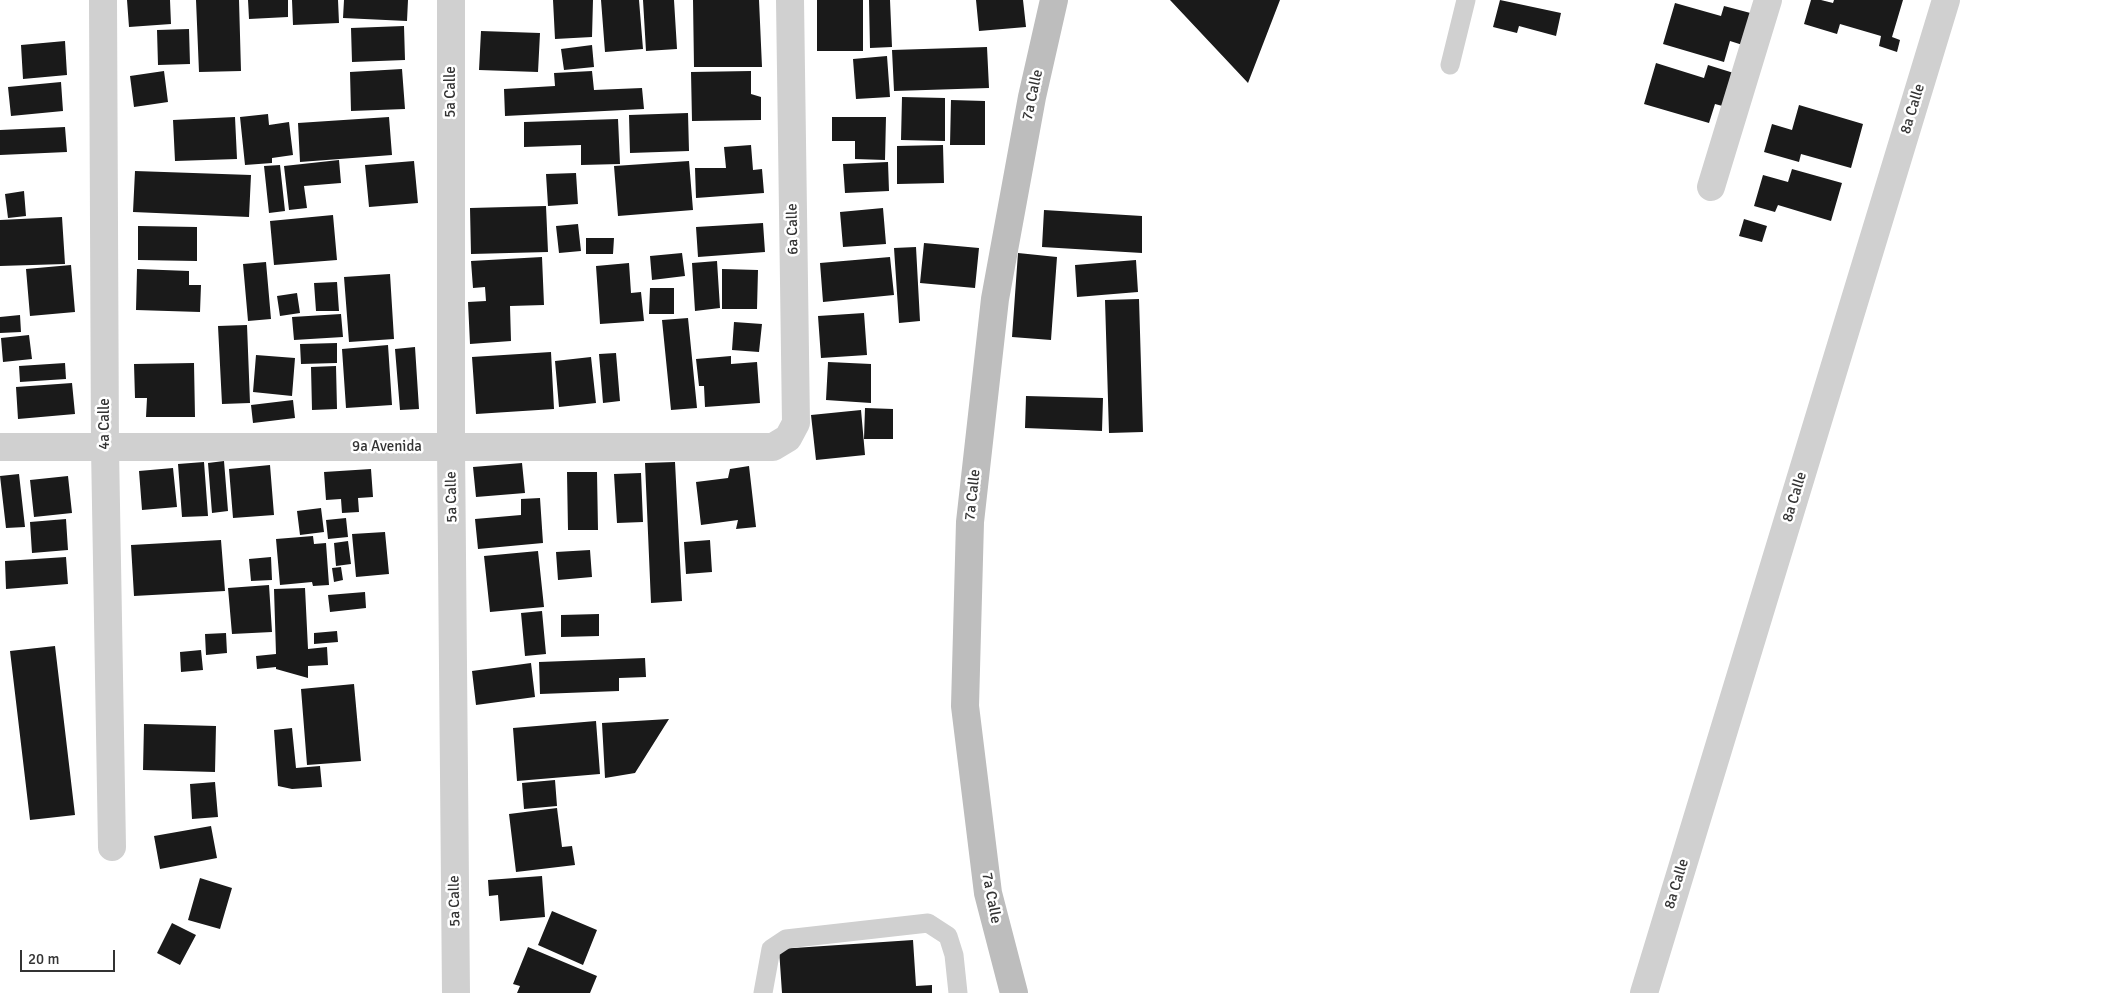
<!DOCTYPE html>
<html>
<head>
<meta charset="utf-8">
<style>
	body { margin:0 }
	#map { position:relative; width:2113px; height:993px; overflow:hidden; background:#fff; font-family:Signika,sans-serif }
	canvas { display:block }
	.scale { position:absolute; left:20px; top:950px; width:95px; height:22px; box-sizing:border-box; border:2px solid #333; border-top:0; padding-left:6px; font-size:15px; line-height:18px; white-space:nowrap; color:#333; -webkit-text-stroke:4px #fff; paint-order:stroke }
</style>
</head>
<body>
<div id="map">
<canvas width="2113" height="993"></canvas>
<div class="scale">20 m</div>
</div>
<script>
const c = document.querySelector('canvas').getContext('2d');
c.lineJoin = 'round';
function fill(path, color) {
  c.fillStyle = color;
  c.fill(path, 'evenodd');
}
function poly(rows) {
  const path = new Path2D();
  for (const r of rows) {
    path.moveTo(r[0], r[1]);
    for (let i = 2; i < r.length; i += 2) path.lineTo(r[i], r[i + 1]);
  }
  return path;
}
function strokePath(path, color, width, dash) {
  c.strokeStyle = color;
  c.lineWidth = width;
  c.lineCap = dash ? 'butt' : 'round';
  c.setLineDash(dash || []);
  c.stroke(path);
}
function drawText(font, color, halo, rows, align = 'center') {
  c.font = font + ' Signika,sans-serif';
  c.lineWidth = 5;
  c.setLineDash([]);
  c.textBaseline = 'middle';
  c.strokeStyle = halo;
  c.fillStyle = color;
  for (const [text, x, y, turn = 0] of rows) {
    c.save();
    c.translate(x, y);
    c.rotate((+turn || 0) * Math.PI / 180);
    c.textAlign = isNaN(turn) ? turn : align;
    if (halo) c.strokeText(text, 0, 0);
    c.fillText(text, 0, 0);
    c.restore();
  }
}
fill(poly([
	[127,0,170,0,171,24,129,27],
	[196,0,239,0,241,71,199,72],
	[248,0,288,0,288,17,249,19],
	[292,0,338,0,339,23,293,25],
	[344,0,408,0,407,21,343,18],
	[553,0,593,0,592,37,555,39],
	[601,0,639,0,643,49,605,52],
	[643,0,674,0,677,49,646,51],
	[693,0,759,0,762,67,694,67],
	[817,0,863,0,863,51,817,51],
	[869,0,890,0,892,47,870,48],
	[976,0,1023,0,1026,27,979,31],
	[1170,0,1280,0,1248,83],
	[1500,0,1561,13,1556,36,1519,26,1517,33,1493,27],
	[1811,0,1821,0,1833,3,1834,0,1903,0,1892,37,1900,40,1897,52,1879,46,1881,36,1840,24,1837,34,1804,24],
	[1675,3,1721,16,1724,6,1758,15,1749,47,1730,41,1724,62,1663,44],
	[404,26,405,60,352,62,351,28],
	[189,29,190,64,158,65,157,30],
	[481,31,540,33,538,72,479,70],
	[65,41,67,75,23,79,21,45],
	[592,45,594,67,564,70,561,49],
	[987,47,989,88,894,91,892,50],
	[887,56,890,97,856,99,853,59],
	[1656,63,1704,78,1708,65,1740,75,1730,108,1715,104,1709,123,1644,104],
	[402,69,405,109,351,111,350,72],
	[164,71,168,102,134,107,130,76],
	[592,71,594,90,642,88,644,109,505,116,504,89,555,86,554,73],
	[751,71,751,94,761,97,761,120,692,121,691,72],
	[61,82,63,111,11,116,8,87],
	[902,97,945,98,945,141,901,140],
	[951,100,985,101,985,145,950,145],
	[1799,105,1863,124,1851,168,1801,154,1799,162,1764,152,1772,124,1792,130],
	[688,113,689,151,630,153,629,115],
	[268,114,269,125,289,122,293,155,272,158,272,163,245,165,240,117],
	[235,117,237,159,175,161,173,120],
	[389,117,392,155,300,162,298,123],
	[832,117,886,117,885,160,855,159,855,141,832,141],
	[618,119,620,164,581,165,581,145,524,147,524,122],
	[65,127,67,152,0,155,0,130],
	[751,145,753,170,762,169,764,193,696,198,695,168,726,168,724,147],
	[943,145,944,183,897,184,897,146],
	[339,160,341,183,304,186,307,208,289,210,284,166],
	[414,161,418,203,369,207,365,165],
	[689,161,693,210,618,216,614,166],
	[888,162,889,191,845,193,843,164],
	[280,165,285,211,269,213,264,166],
	[1792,169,1842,183,1831,221,1778,205,1775,212,1754,206,1763,175,1788,182],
	[135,171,251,175,249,217,133,212],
	[576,173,578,204,548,206,546,174],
	[24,191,26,216,8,218,5,194],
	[546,206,548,252,471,254,470,208],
	[883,208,886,244,843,247,840,212],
	[1044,210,1142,216,1142,253,1042,247],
	[333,215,337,260,274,265,270,221],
	[62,217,65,264,0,266,0,220],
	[1744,219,1767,226,1762,242,1739,236],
	[763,223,765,252,698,257,696,227],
	[578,224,581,251,559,253,556,226],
	[138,226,197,227,197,261,138,260],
	[586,238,614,238,613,254,586,254],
	[924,243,979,248,975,288,920,283],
	[916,247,920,321,899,323,894,248],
	[682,253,685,276,652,280,650,256],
	[1018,253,1057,257,1051,340,1012,337],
	[542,257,544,305,510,306,511,341,470,344,468,302,486,301,485,287,473,288,471,261],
	[890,257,894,295,823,302,820,263],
	[1136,260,1138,292,1077,297,1075,265],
	[717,261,720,308,695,311,692,263],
	[266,262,271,319,248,321,243,264],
	[629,263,631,293,641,292,644,321,600,324,596,266],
	[71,265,75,312,30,316,26,269],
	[137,269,189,271,189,285,201,285,200,312,136,310],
	[722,269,758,270,757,309,722,309],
	[390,274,394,339,349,342,344,277],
	[337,282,339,311,316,311,314,283],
	[650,288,674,288,674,314,649,314],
	[297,293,300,313,280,316,277,296],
	[1139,299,1143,432,1109,433,1105,300],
	[864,313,867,355,821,358,818,316],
	[341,314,343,337,294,340,292,317],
	[20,315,21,332,0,333,0,317],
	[688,318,697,408,671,410,662,320],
	[734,322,762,324,759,352,732,350],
	[247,325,250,403,222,404,218,326],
	[29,335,32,359,3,362,1,338],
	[337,343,337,363,301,364,300,344],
	[388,345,392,405,346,408,342,349],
	[415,347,419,409,400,410,395,349],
	[551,352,554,409,476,414,472,357],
	[616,353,620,401,603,403,599,354],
	[256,355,295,358,292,396,253,392],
	[731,356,731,364,757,362,760,403,705,407,704,386,699,386,696,359],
	[591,357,596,403,559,407,555,361],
	[828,362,871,364,871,403,826,400],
	[65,363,66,379,20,382,19,366],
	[194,363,195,417,146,417,147,398,135,398,134,364],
	[336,366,337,409,312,410,311,367],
	[72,383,75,414,18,419,16,387],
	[1026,396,1103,398,1102,431,1025,428],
	[293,400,295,418,253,423,251,405],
	[865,408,893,409,893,439,864,439],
	[861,410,865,455,816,460,811,415],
	[224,461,228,511,212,513,208,463],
	[204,462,208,516,182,517,178,464],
	[675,462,682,601,651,603,645,463],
	[522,463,525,493,476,497,473,467],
	[270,465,274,515,233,518,229,469],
	[749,466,756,527,736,529,738,520,701,525,696,482,728,478,730,469],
	[173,468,177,507,142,510,139,471],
	[371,469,373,497,358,498,359,512,342,513,341,499,326,500,324,472],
	[567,472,597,472,598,530,568,530],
	[641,473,643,522,617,523,614,474],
	[19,474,25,527,6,528,0,476],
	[68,476,72,513,34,517,30,480],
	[540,498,543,543,478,549,475,519,521,515,521,499],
	[321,508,324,532,300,535,297,511],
	[346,518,348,537,328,539,326,520],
	[66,519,68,550,32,553,30,522],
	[385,532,389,574,356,577,352,534],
	[313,536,314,544,326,543,329,585,313,586,312,582,280,585,276,539],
	[221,540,225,591,134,596,131,545],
	[710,540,712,572,686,574,684,542],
	[348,541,351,564,336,566,334,543],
	[590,550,592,577,558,580,556,552],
	[538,551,544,607,490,612,484,556],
	[66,557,68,584,6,589,5,561],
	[271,557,272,580,251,581,249,559],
	[341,567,343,580,334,582,332,568],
	[269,585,272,632,232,634,228,588],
	[305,588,308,649,327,647,328,665,308,666,308,678,276,669,276,667,257,669,256,656,276,654,274,589],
	[365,592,366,608,330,612,328,595],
	[542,611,546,654,525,656,521,613],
	[599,614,599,636,561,637,561,615],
	[337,631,338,642,314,644,314,633],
	[226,633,227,653,206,655,205,634],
	[55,646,75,815,30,820,10,651],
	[201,650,203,670,181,672,180,652],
	[645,658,646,677,619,678,619,691,540,694,539,662],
	[531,663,535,697,476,705,472,671],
	[354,684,361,761,307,765,301,689],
	[669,719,635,773,605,778,602,723],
	[596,721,600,774,517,781,513,728],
	[144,724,216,726,215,772,143,770],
	[292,728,296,768,320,766,322,787,292,789,278,786,274,730],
	[555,780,557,806,524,809,522,783],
	[215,782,218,817,192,819,190,784],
	[557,808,562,847,572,846,575,865,516,872,509,814],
	[211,826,217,858,160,869,154,836],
	[542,876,545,917,500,921,498,895,489,896,488,880],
	[200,878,232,888,220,929,188,920],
	[552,911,597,930,583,965,538,945],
	[172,923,196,935,180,965,157,953],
	[913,940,916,986,932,985,932,993,782,993,779,949],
	[528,947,597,976,590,993,517,993,520,986,513,984]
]), '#1a1a1a');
strokePath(poly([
	[1450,65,1466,0],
	[763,993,771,949,786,939,928,923,948,936,954,955,958,993]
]), '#d0d0d0', 19);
strokePath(poly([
	[103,0,105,448,112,847],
	[451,0,451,447,456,993],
	[1711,187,1768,0],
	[0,447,773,447,788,438,796,423,790,0],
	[1644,993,1946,0]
]), '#d0d0d0', 28);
strokePath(poly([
	[1014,993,988,893,965,706,970,522,995,299,1032,97,1054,0]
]), '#bdbdbd', 28);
drawText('15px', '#333', '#fff', [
	["5a Calle",451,92,-90],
	["7a Calle",1033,95,-78],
	["8a Calle",1913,109,-73],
	["6a Calle",793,229,-91],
	["4a Calle",105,424,-90],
	["9a Avenida",387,447],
	["7a Calle",973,495,-84],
	["5a Calle",452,497,-91],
	["8a Calle",1795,497,-73],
	["8a Calle",1677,884,-73],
	["7a Calle",991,898,79],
	["5a Calle",455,901,-91]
]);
</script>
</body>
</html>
